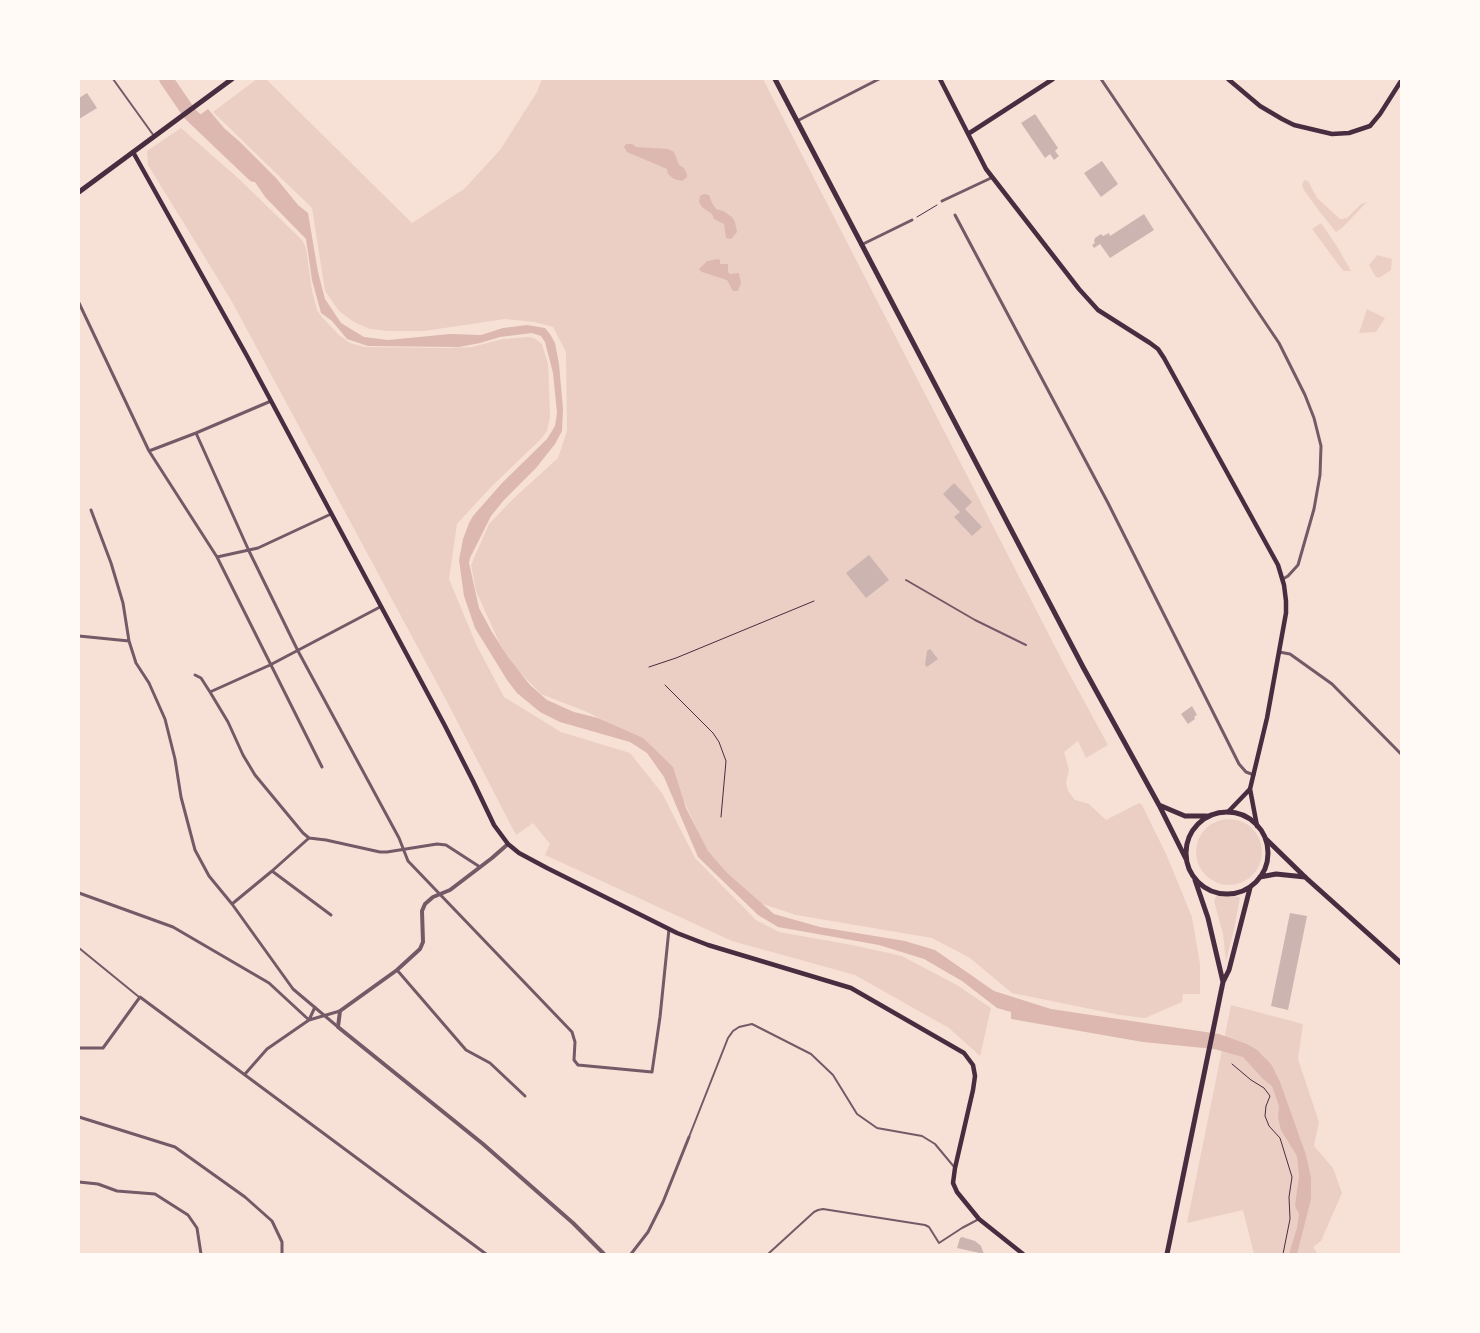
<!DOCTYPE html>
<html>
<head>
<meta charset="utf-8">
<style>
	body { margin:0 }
	#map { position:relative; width:1480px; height:1333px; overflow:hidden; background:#f7e1d7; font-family:"Fira Sans Condensed",sans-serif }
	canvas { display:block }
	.frame { position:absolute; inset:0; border:80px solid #fffaf5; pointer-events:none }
</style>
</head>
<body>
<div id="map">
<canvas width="1480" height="1333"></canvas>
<div class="frame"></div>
</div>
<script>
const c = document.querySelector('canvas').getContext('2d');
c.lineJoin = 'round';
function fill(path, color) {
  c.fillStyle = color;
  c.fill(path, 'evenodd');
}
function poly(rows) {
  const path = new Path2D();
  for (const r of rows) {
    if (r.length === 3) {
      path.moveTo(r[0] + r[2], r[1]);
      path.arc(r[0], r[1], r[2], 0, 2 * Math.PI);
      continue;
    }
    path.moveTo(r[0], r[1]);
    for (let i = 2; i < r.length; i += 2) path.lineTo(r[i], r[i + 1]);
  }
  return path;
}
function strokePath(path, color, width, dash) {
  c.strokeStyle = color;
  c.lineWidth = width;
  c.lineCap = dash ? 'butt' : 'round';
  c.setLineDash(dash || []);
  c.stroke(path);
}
fill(poly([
	[257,79,266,79,412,223,464,189,500,150,537,92,542,79,763,79,1064,664,1108,745,1086,758,1078,741,1064,752,1069,770,1066,782,1068,791,1075,800,1089,804,1106,820,1139,803,1142,805,1167,856,1192,917,1200,964,1200,994,1183,994,1182,1002,1145,1018,1120,1015,1012,993,970,958,932,938,796,915,760,903,726,874,706,849,683,799,643,740,587,712,541,694,512,664,499,642,476,591,471,565,489,524,513,499,558,458,567,431,566,352,553,327,534,322,505,319,424,331,388,331,370,329,354,322,339,311,325,291,312,208,213,112],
	[181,128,238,178,302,240,306,248,312,291,317,310,321,316,339,335,350,343,365,347,446,348,472,347,503,339,528,337,534,338,542,344,548,364,549,385,550,417,547,431,541,439,491,487,457,524,449,579,476,644,504,697,561,732,630,753,662,793,695,858,756,920,779,932,852,945,902,956,957,985,991,1008,980,1056,949,1028,855,975,732,941,545,855,550,844,533,823,516,835,445,698,231,300,148,165,147,151],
	[1304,180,1308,181,1317,198,1340,219,1347,218,1361,204,1367,202,1342,228,1336,232,1319,211,1304,190,1302,185],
	[1321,223,1338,248,1351,271,1344,271,1341,268,1312,229],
	[1377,255,1392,259,1391,270,1379,278,1375,276,1369,265],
	[1367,309,1385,318,1376,332,1359,333],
	[1229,852,33],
	[1217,895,1240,897,1234,930,1226,961,1223,934,1214,901],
	[1231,1005,1303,1024,1298,1059,1319,1122,1314,1146,1333,1168,1342,1193,1321,1241,1313,1247,1318,1254,1254,1254,1243,1210,1187,1223]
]), '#ebcfc5');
fill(poly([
	[208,109,224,128,240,142,276,178,298,205,308,213,318,272,325,299,341,323,364,337,388,340,450,334,481,335,503,328,527,325,545,328,550,334,555,343,559,364,563,409,562,431,555,444,536,468,504,500,491,516,470,558,469,563,479,608,492,632,508,657,530,685,547,700,574,712,598,718,643,738,673,767,686,808,708,851,727,873,774,914,820,927,905,941,935,950,994,991,1051,1009,1219,1034,1247,1044,1257,1050,1271,1064,1280,1082,1306,1155,1311,1178,1311,1199,1297,1254,1289,1254,1297,1228,1299,1214,1295,1206,1299,1176,1297,1156,1281,1130,1278,1118,1279,1106,1272,1086,1263,1079,1243,1057,1214,1049,1143,1042,1011,1019,1011,1012,997,1008,962,981,924,959,879,945,778,927,758,915,698,857,664,777,647,753,630,742,560,722,540,712,517,693,507,680,475,628,464,596,459,560,463,539,469,523,473,516,502,483,547,439,555,426,557,413,553,373,545,342,541,336,532,333,500,337,480,343,459,347,368,346,347,339,332,321,321,313,312,280,306,239,266,198,227,142,204,126,189,123],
	[626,144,632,144,636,147,668,149,674,152,679,165,684,168,687,174,687,177,682,181,674,179,668,174,667,169,627,152,624,147],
	[704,194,709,195,712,203,716,209,723,211,732,217,735,222,737,232,731,239,726,238,724,224,714,219,712,214,702,207,699,202,700,196],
	[718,259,720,260,720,264,728,264,728,272,730,274,739,273,741,283,738,291,733,291,727,280,702,272,699,269,707,261]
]), '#dcb8b0');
strokePath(poly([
	[166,79,190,114,254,175]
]), '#dcb8b0', 14);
fill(poly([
	[87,93,97,108,79,119,79,98],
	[1035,114,1058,148,1055,151,1059,156,1054,160,1050,154,1045,158,1021,123],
	[1102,161,1118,184,1101,197,1084,173],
	[1144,214,1154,230,1110,258,1100,244,1094,248,1092,245,1095,243,1094,241,1095,238,1101,234,1103,236,1109,233,1110,236],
	[954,483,972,502,965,509,982,527,972,536,954,517,960,512,943,494],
	[869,555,889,580,866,598,846,573],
	[930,649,938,659,927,667,925,665,927,651],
	[1192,706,1197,715,1194,717,1195,719,1188,724,1181,714],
	[1290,913,1307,916,1288,1010,1271,1006],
	[962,1237,975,1241,981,1246,984,1254,957,1248,960,1238]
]), '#ccb4b1');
strokePath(poly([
	[917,217,937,205],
	[649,667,676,658,814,601],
	[665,685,713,733,719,742,726,761,721,817],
	[1232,1064,1251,1080,1264,1088,1270,1096,1266,1106,1265,1116,1269,1126,1280,1138,1292,1177,1289,1197,1290,1219,1283,1254]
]), '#4a2c40', 1);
strokePath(poly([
	[113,79,154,136],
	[906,580,975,620,1026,645],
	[79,948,139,997],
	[689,1137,728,1038,733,1031,739,1027,752,1024,811,1054,833,1075,857,1114,877,1128,922,1136,935,1144,955,1168],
	[768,1254,814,1212,818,1210,823,1209,925,1225,929,1227,939,1243,962,1228,979,1219]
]), '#755966', 2);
strokePath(poly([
	[1101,79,1279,343,1305,395,1314,418,1321,446,1320,475,1314,509,1298,565,1288,576,1283,579],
	[797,121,879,79],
	[942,201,991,178],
	[955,215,1108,503,1239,764,1246,772,1254,775],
	[861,245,912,220],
	[79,303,149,451,217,557,322,767],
	[196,433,249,551,298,651,399,838,408,861,572,1032,575,1042,574,1060,578,1065,652,1072,660,1017,669,929],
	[149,451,196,433,271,401],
	[91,510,111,563,123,603,129,641,136,663,149,683,165,719,175,759,181,797,195,850,209,876,232,904,293,989,338,1027],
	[217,557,258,548,331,514],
	[79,636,129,641],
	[1279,652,1290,654,1332,684,1401,754],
	[195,675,201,678,210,692,228,722,243,755,255,775,303,833,309,838,326,840,380,852,387,852,437,844,446,845,480,867],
	[210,692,270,665,380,607],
	[272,871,309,838],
	[79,893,173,927,269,983,309,1020,315,1007],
	[232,904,272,871,331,915],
	[397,970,466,1050,490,1063,525,1096],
	[79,1048,103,1048,140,997,486,1254],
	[245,1074,267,1049,309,1020,340,1011],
	[79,1117,175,1147,245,1197,272,1221,282,1242,282,1254],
	[79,1182,98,1184,117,1191,155,1194,188,1215,197,1228,201,1254],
	[631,1254,648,1232,663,1202,689,1137]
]), '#755966', 3);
strokePath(poly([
	[508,844,492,858,450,890,433,897,425,904,422,911,423,942,420,949,397,970,340,1011,338,1027,483,1144,573,1223,604,1254]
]), '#755966', 4);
strokePath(poly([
	[940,79,986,169,1079,289,1098,310,1150,343,1158,349,1164,358,1278,565,1284,585,1286,601,1286,613,1267,718,1250,789,1257,826],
	[1228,79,1260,106,1282,119,1294,125,1332,134,1349,133,1370,126,1380,114,1401,81],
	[968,134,1053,79],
	[133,152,247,356,444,724,473,781,494,825,508,844,519,853,547,868,677,933,708,945,851,988,964,1053,973,1065,975,1076,973,1090,955,1168,953,1183,957,1192,979,1219,1023,1254],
	[1228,812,1250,789]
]), '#4a2c40', 4.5);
strokePath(poly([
	[775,79,1083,667,1159,805,1186,859],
	[79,192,232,79],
	[1159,805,1185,816,1207,816],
	[1227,853,41],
	[1266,839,1305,877,1401,963],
	[1260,877,1276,874,1305,877],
	[1195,880,1208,918,1223,982],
	[1167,1254,1223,982,1229,970,1250,888]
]), '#4a2c40', 5);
</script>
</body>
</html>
